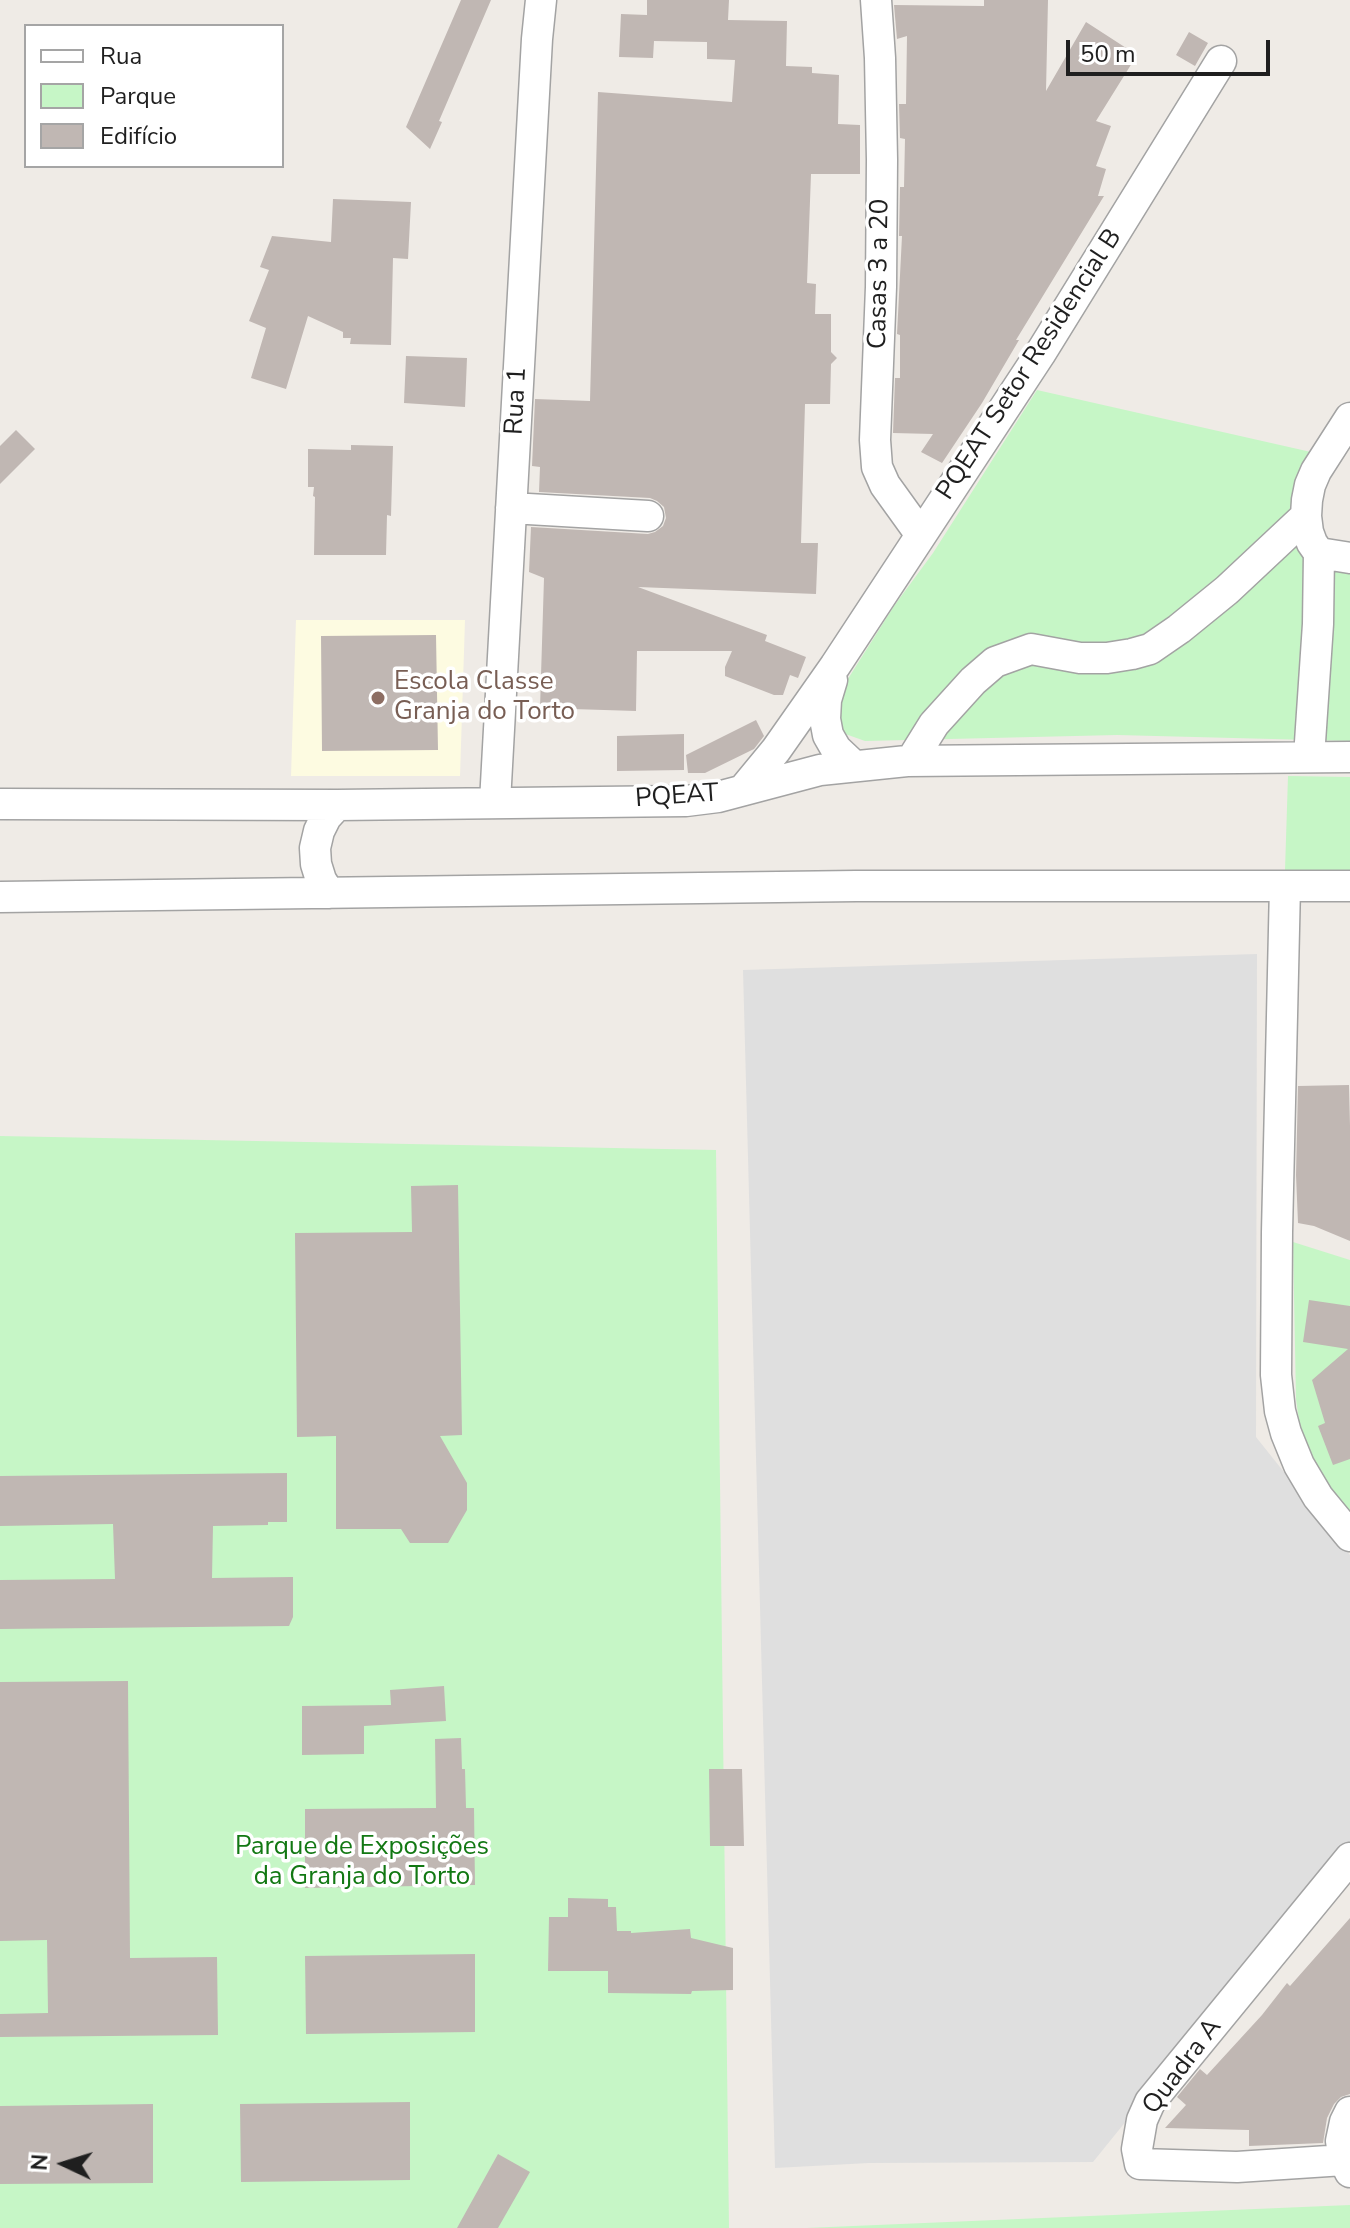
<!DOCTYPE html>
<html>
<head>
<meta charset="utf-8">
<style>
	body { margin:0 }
	#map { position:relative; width:1350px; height:2228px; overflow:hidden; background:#efebe6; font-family:"Nunito Sans",sans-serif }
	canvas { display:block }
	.legend { position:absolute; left:24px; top:24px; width:260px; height:144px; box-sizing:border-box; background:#fff; border:2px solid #a5a5a5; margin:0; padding:10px 14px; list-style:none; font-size:24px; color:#1f1f1f }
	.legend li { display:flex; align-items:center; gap:16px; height:40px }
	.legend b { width:40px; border:2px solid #a5a5a5 }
	.north { position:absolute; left:24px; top:2124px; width:80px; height:80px; -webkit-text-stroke:6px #fff; paint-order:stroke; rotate:274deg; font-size:22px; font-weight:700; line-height:32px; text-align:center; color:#1f1f1f }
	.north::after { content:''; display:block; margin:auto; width:28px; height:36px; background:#1f1f1f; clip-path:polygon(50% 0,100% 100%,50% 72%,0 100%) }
	.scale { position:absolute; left:1066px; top:40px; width:204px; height:36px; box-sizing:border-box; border:4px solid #1f1f1f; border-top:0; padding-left:10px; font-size:24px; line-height:28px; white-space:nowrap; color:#1f1f1f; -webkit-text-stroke:6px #fff; paint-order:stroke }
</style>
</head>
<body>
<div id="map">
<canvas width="1350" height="2228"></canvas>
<ul class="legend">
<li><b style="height:10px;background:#fff"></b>Rua</li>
<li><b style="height:22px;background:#c6f6c6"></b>Parque</li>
<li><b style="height:22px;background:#c0b7b3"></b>Edifício</li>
</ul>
<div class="north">N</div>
<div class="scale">50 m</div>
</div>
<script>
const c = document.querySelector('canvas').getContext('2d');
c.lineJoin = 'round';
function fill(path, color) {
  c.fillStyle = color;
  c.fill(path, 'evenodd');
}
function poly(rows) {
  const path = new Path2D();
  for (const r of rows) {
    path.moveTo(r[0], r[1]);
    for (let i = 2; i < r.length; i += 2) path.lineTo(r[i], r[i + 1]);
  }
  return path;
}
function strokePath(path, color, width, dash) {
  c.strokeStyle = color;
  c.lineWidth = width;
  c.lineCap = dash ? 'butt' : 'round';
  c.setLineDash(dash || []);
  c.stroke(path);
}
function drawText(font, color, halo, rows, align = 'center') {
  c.font = font + ' "Nunito Sans",sans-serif';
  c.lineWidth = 7;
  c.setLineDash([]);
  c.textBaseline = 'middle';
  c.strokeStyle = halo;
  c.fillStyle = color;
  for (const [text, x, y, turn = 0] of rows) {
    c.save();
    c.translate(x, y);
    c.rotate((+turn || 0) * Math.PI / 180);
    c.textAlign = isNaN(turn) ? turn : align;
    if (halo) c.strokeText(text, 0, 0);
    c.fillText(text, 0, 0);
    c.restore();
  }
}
fill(poly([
	[296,620,465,620,460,776,291,776]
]), '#fdfbe1');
fill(poly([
	[1037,390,1333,457,1313,482,1320,545,1350,547,1350,741,1117,735,865,741,837,731,839,693,894,606,933,553],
	[1288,776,1350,777,1350,871,1285,870],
	[0,1136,716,1150,729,2228,0,2228],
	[1293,1242,1350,1260,1350,1516,1330,1495,1300,1429,1296,1399],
	[1350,2205,1350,2228,806,2228]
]), '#c6f6c6');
fill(poly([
	[1257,954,1256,1437,1350,1555,1350,1844,1093,2162,869,2163,775,2168,743,970]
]), '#dfdfdf');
fill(poly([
	[461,0,491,0,439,121,442,122,430,149,406,127],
	[647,0,729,0,728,20,787,21,786,66,812,67,812,73,839,75,838,124,860,125,860,174,811,174,807,283,816,284,815,314,831,314,831,352,837,358,831,364,830,404,805,404,801,543,818,543,816,594,638,587,767,635,765,641,806,657,798,678,790,675,783,695,774,695,725,676,725,667,732,651,637,651,636,711,540,708,544,578,529,572,531,527,648,534,655,532,663,526,666,518,664,507,657,501,650,498,539,492,540,467,532,466,535,399,590,401,598,92,732,102,735,60,707,59,707,42,654,41,653,58,619,57,621,14,647,15],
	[984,0,1048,0,1046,91,1086,22,1137,55,1096,121,1111,126,1096,166,1106,169,1098,196,1104,196,1016,340,1019,340,982,403,942,463,921,452,933,434,893,433,895,378,900,378,900,335,897,334,902,236,899,236,900,187,904,187,905,139,900,138,899,104,906,104,907,36,897,39,894,5,984,6],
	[1189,32,1208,43,1195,66,1176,55],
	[333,199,411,202,408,259,393,258,391,345,350,344,351,338,343,338,343,332,308,316,286,389,251,378,266,328,249,321,269,270,260,267,272,236,331,242],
	[406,356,467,358,465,407,404,403],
	[16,430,35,449,0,484,0,446],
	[351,445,393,446,391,516,387,515,386,555,314,555,315,497,313,496,314,487,308,487,308,449,351,450],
	[436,635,438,750,322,751,321,636],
	[756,720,764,736,754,749,705,773,688,773,686,755],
	[684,734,684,770,617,771,617,736],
	[1349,1085,1350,1126,1350,1241,1314,1226,1298,1223,1296,1175,1298,1086],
	[458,1185,462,1435,440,1436,467,1483,467,1510,448,1543,410,1543,401,1529,336,1529,336,1436,297,1437,295,1233,412,1232,411,1186],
	[1309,1300,1350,1306,1350,1459,1333,1465,1318,1426,1325,1423,1312,1380,1348,1349,1303,1342],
	[287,1473,287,1522,268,1522,268,1525,213,1526,212,1578,293,1577,293,1617,289,1626,0,1629,0,1580,115,1579,113,1524,0,1526,0,1476],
	[128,1681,130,1958,217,1957,218,2035,0,2037,0,2014,48,2013,47,1940,0,1941,0,1682],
	[444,1686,446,1721,364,1726,364,1754,302,1755,302,1706,391,1705,390,1690],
	[461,1738,462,1769,465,1769,466,1808,474,1808,475,1885,305,1888,305,1809,436,1808,435,1739],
	[709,1769,742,1769,744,1846,710,1846],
	[568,1898,608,1899,608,1907,616,1907,617,1931,631,1931,631,1933,690,1929,691,1938,733,1948,733,1990,692,1991,691,1994,608,1993,608,1971,548,1971,549,1917,568,1917],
	[1350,1918,1350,2094,1341,2097,1334,2104,1327,2118,1323,2143,1249,2146,1249,2130,1165,2128,1186,2105,1177,2097,1200,2069,1207,2075,1262,2015,1287,1983,1290,1986],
	[475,1954,475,2032,306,2034,305,1956],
	[410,2102,410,2180,241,2182,240,2104],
	[153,2104,153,2183,0,2184,0,2106],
	[498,2154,530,2172,498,2228,457,2228]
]), '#c0b7b3');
const minor = poly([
	[876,0,880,58,882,160,881,287,875,440,877,467,885,485,921,535],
	[511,508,648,516],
	[1319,553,1350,558],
	[832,680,826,700,825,719,828,735,836,749,853,765],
	[1309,757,1318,624,1319,553,1312,543,1308,532,1306,516,1307,500,1310,485,1316,471,1350,418],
	[911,761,934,724,973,681,995,662,1031,649,1080,658,1107,658,1132,654,1150,649,1179,629,1227,590,1306,516],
	[743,790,776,750,835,666,1040,354,1221,61],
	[495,802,537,39,541,0],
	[0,804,337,805,686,801,718,797,820,770,907,761,1350,757],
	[1285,886,1277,1232,1276,1375,1280,1411,1286,1433,1299,1465,1318,1497,1350,1536],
	[329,893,321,880,316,864,315,848,319,831,326,817,337,805],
	[0,897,856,886,1350,886],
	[1350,2112,1345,2122,1341,2141,1344,2160,1350,2172],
	[1344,2160,1237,2167,1140,2164,1137,2149,1142,2120,1150,2102,1350,1858]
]);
strokePath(minor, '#a3a3a3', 33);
strokePath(minor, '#fff', 30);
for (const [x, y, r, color] of [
	[378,698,8,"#8d6e63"]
]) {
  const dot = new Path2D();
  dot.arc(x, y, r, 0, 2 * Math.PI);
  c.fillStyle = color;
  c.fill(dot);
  strokePath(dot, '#fff', 3);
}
drawText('26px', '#1f1f1f', '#fff', [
	["Casas 3 a 20",880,274,-89],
	["PQEAT Setor Residencial B",1030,365,-57],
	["Rua 1",517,401,-87],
	["PQEAT",677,797,-4],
	["Quadra A",1183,2067,-53]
]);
drawText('26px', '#785e54', '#fff', [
	["Escola Classe",394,683],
	["Granja do Torto",394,713]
], 'left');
drawText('26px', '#127813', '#fff', [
	["Parque de Exposições",362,1848],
	["da Granja do Torto",362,1878]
]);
</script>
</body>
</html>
